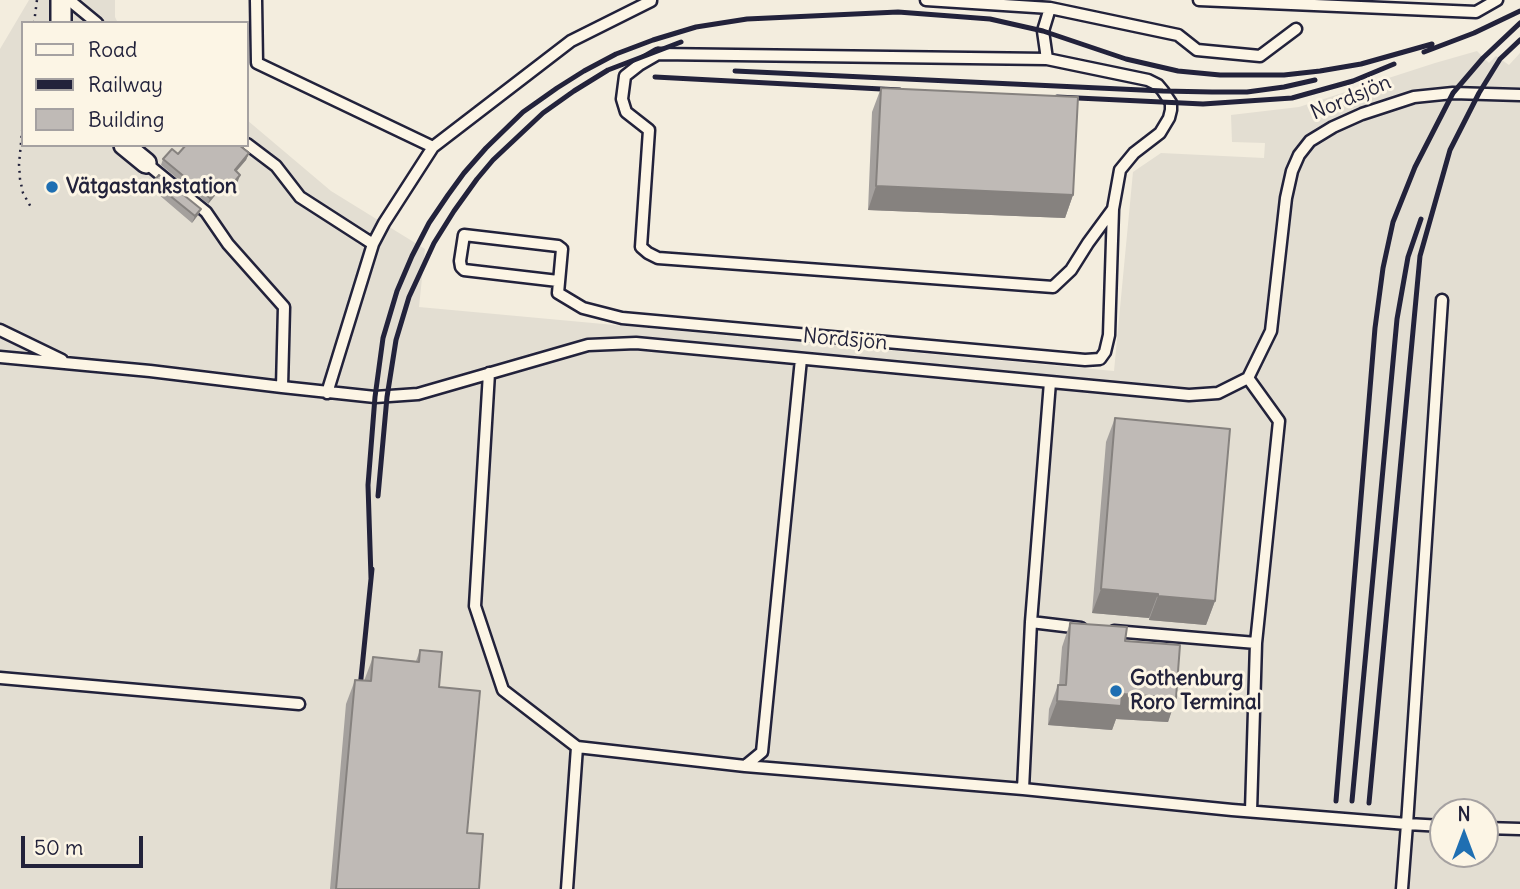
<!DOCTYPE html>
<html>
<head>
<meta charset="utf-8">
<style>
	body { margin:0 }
	#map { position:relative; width:1520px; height:889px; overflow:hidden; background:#f3edde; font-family:Delius,sans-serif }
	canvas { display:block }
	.legend { position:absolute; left:21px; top:21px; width:228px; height:126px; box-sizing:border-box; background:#fcf5e5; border:2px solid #a5a1a1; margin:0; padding:9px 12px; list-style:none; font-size:21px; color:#22223b }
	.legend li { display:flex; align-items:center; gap:14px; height:35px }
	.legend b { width:35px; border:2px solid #a5a1a1 }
	.north { position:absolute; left:1429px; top:798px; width:70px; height:70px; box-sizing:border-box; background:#fcf5e5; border:2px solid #a5a1a1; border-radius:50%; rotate:0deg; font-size:19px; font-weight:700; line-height:28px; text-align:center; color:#22223b }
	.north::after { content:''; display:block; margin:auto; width:24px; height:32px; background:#1f6fb2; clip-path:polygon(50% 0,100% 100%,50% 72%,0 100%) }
	.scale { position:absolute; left:21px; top:836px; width:122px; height:32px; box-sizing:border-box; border:4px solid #22223b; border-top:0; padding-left:9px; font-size:21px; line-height:24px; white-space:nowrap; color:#22223b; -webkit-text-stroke:5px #fcf5e5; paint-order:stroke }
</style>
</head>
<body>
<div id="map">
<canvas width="1520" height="889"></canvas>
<ul class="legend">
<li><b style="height:9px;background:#fcf5e5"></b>Road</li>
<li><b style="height:9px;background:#22223b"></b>Railway</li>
<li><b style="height:19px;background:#bfbab6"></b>Building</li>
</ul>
<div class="north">N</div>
<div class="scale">50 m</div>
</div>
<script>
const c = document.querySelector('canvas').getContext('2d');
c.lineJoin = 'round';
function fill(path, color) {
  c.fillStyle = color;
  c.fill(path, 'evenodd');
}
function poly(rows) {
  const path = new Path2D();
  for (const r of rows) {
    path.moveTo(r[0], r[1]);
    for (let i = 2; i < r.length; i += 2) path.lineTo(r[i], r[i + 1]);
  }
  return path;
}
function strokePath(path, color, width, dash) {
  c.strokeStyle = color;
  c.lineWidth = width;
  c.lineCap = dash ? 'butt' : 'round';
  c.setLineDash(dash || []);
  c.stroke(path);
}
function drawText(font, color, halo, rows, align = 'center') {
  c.font = font + ' Delius,sans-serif';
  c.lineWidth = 6;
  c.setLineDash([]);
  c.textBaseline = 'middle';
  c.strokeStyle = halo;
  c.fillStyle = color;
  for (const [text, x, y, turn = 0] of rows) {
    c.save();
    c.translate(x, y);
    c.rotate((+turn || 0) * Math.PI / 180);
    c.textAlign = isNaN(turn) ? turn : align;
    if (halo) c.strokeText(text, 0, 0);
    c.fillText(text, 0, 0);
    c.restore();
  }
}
fill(poly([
	[29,0,115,0,115,17,118,23,23,23,23,145,247,145,247,120,331,191,425,249,419,307,1114,371,1133,172,1161,153,1264,158,1265,143,1232,142,1231,115,1299,107,1435,63,1477,51,1489,63,1496,56,1509,65,1520,53,1520,889,0,889,0,49],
	[1443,812,1485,812,1485,854,1443,854]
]), '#e3ded2');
const service = poly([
	[69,0,97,23],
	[926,0,1050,8],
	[1199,0,1476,12,1497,0],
	[658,54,1047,59,1148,80,1158,85,1163,91,1171,103,1171,110,1169,118,1160,133,1134,153,1120,170,1113,209,1088,243,1071,270,1053,287,658,258,648,253,641,247,649,130,626,112,622,99,625,76,639,65,658,54],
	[1047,59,1043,31,1050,8,1178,35,1197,50,1260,56,1296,29],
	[247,144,276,166,300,197,373,244,384,223,433,147,257,63,256,0],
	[433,147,571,41,651,1,651,0],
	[146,163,206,212,228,244,284,307,282,387,375,397,418,394,588,345,636,343,1189,395,1218,393,1248,378,1271,331,1286,198,1292,171,1299,155,1310,141,1333,127,1362,114,1414,97,1453,93,1520,95],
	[558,281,464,270,461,267,460,261,464,235,558,246,562,249,558,293,583,308,622,318,1085,360,1100,359,1105,352,1109,335,1113,209],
	[1442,300,1407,824,1443,826],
	[0,330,62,360],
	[0,357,150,371,282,387],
	[489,373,475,606,503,690,577,747],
	[1248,378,1279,421,1256,643,1251,811],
	[327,393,373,244],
	[1031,622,1050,382],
	[1114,631,1256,643],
	[0,678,299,704],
	[745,766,1023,789,1232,810,1407,824,1402,889],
	[1023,789,1031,622,1081,628],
	[1485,828,1520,829],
	[567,889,577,747,745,766,762,752,801,359]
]);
const minor = poly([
	[61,0,61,23],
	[124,145,146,163]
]);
strokePath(service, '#22223b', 15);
strokePath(minor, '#22223b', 24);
strokePath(poly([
	[34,23,37,0],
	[23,122,19,164,20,179,23,193,32,209]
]), '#22223b', 2.5, [2, 5]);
strokePath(service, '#fcf5e5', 10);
strokePath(minor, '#fcf5e5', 19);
strokePath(poly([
	[1424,52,1474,33,1520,11],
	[735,71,1163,91,1212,92,1247,92,1284,87,1315,80],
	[655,77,900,90],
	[1057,97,1203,104,1292,98,1353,81,1394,64],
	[378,496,387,397,396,340,409,297,434,243,454,211,477,179,493,160,543,113,574,91,608,70,681,42],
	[371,578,368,485,375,397,383,338,397,291,412,256,429,223,448,195,464,173,486,148,523,112,557,88,584,71,616,54,653,40,696,27,747,19,898,12,990,19,1043,31,1126,59,1178,71,1220,75,1284,75,1320,71,1361,64,1432,44],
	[359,698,372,569],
	[1336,801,1375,328,1383,268,1393,222,1415,167,1453,93,1483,58,1520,23],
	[1352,801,1397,319,1408,257,1421,219],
	[1369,803,1420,256,1450,150,1479,93,1500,59,1520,40]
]), '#22223b', 5);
fill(poly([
	[881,88,1073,195,1065,218,868,210,872,112],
	[249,153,246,160,236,172,238,181,228,193,222,187,208,204,161,165,163,159,178,154],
	[153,182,201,209,198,215,192,223,151,188],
	[1115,418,1215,601,1206,625,1149,620,1149,618,1092,613,1106,442],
	[1070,623,1125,641,1176,698,1168,722,1116,719,1112,730,1048,725,1049,709,1058,685,1059,685,1062,647],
	[420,650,439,687,479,889,330,889,346,704,355,680,364,681,373,657,416,661]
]), '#a4a09d');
fill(poly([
	[249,153,246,160,232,176,235,170],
	[240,175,238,181,228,193,230,187],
	[224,181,222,187,208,204,210,198],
	[876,186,1073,195,1065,218,868,210],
	[201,209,198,215,192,223,195,216],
	[1101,589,1158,594,1149,618,1092,613],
	[1158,596,1215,601,1206,625,1149,620],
	[1122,694,1176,698,1168,722,1116,719,1112,730,1048,725,1057,701]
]), '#86827f');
const building = poly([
	[881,88,1078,97,1073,195,876,186,881,88],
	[186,145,239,145,249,153,235,170,240,175,230,187,224,181,210,198,163,159,172,149,178,154,186,145],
	[159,175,201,209,195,216,153,182,159,175],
	[1115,418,1230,429,1215,601,1158,596,1158,594,1101,589,1115,418],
	[1070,623,1127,627,1125,641,1180,645,1176,698,1122,694,1121,706,1057,701,1058,685,1066,685,1070,623],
	[420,650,442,652,439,687,480,691,467,833,483,834,479,889,336,889,355,680,371,681,373,657,419,662,420,650]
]);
fill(building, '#bfbab6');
strokePath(building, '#86827f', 2);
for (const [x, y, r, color] of [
	[52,187,7,"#1f6fb2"],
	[1116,691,7,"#1f6fb2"]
]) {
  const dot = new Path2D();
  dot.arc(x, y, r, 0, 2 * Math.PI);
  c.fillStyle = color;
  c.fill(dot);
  strokePath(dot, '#fcf5e5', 2.5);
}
drawText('21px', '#22223b', '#fcf5e5', [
	["Nordsjön",1351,98,-23],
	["Nordsjön",845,340,5]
]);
drawText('bold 21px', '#22223b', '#fcf5e5', [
	["Vätgastankstation",66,187],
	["Gothenburg",1130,679],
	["Roro Terminal",1130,703]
], 'left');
</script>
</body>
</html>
